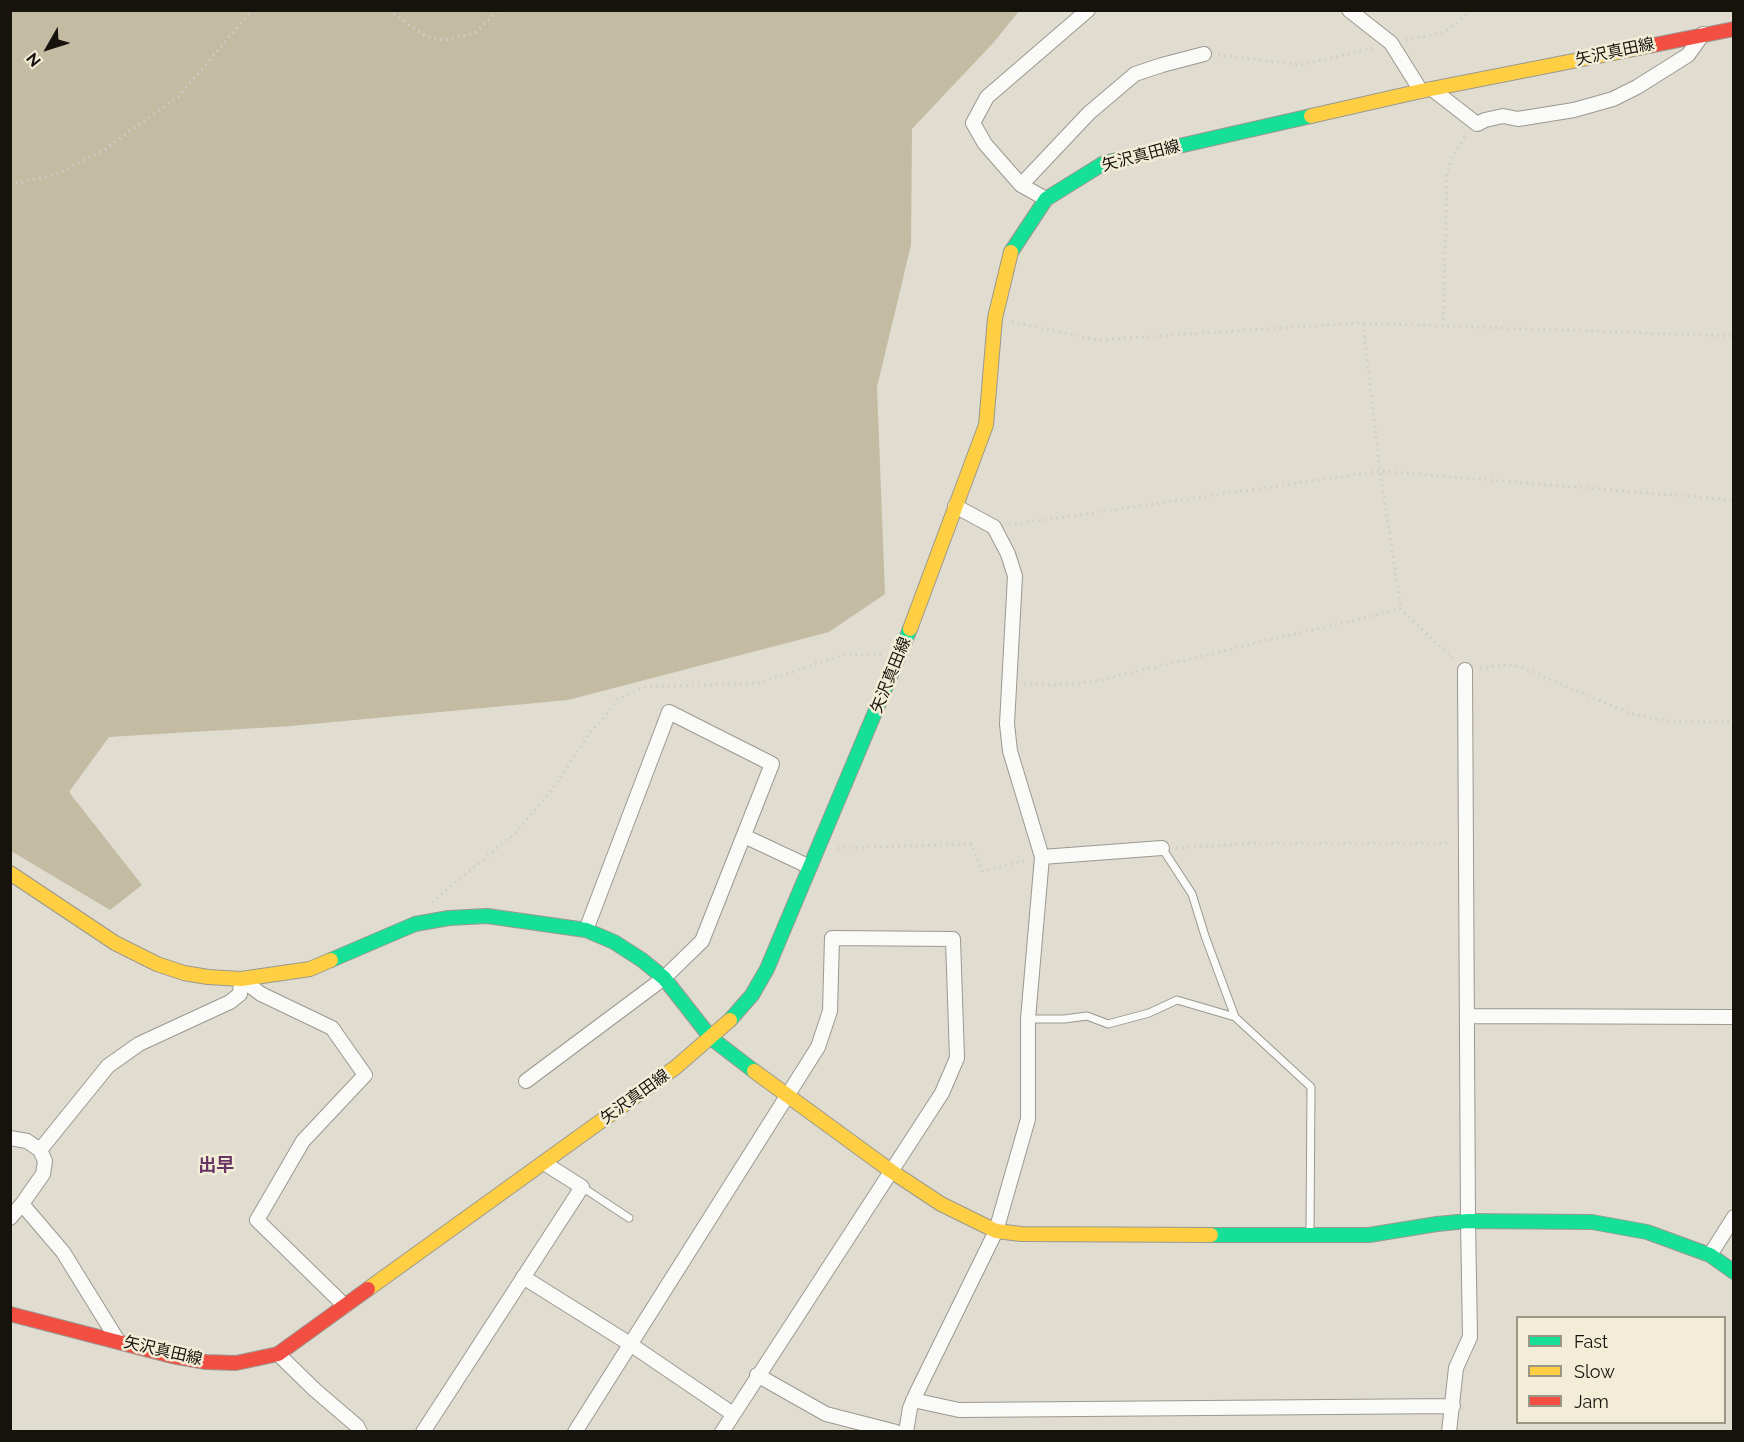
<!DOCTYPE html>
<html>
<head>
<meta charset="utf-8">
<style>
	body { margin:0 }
	#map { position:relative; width:1744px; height:1442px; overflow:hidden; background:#e0dcd0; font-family:Raleway,sans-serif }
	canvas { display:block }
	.frame { position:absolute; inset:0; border:12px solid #15130b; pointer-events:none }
	.legend { position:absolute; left:1516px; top:1316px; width:210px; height:108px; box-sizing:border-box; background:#f3edd7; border:2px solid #9a9685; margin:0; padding:8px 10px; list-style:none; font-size:18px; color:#15130b }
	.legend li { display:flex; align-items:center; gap:12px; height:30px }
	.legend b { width:30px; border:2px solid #9a9685 }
	.north { position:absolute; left:18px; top:18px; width:60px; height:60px; -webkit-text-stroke:4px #f3edd7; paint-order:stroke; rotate:231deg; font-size:16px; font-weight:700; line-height:24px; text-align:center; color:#15130b }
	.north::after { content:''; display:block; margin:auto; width:21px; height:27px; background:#15130b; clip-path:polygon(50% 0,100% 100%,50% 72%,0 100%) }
</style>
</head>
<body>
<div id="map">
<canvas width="1744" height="1442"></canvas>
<div class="frame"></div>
<ul class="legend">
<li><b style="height:8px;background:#16e098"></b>Fast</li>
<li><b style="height:8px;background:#ffcf43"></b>Slow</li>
<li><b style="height:8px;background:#f24e42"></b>Jam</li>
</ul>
<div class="north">N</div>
</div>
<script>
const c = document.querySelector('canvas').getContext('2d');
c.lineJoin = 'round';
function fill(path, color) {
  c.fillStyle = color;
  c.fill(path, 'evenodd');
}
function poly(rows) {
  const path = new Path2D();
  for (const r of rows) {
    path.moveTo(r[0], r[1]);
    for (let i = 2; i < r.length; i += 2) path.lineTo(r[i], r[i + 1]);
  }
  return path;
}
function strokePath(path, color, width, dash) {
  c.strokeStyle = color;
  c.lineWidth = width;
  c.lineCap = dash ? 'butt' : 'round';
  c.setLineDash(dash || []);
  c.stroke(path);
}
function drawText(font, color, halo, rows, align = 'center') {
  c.font = font + ' Raleway,"Noto Sans JP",sans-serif';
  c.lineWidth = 5;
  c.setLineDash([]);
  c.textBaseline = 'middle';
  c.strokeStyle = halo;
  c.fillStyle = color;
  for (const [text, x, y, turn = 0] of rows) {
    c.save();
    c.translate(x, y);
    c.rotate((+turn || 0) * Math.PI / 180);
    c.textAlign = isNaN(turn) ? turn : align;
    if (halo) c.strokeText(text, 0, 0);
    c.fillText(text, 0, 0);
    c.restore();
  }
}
fill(poly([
	[11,10,1019,11,994,42,912,129,911,245,877,387,885,594,829,632,568,700,291,726,109,737,69,792,142,885,110,910,11,851]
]), '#c3bca3');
const lane = poly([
	[1162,848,1192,894,1205,936,1235,1017,1311,1087,1310,1234],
	[1028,1019,1064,1019,1087,1016,1108,1024,1149,1013,1177,1000,1235,1017],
	[582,1187,629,1218]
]);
const street = poly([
	[1349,10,1391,43,1421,91],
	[1432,89,1477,124,1485,120,1503,116,1518,119,1574,110,1613,99,1637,87,1688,55,1703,34],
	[1021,185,1089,113,1135,74,1162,65,1204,54],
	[1046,199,1021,185,985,144,973,123,987,97,1088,10],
	[744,836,810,867],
	[1042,857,1162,848],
	[241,979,261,994,332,1028,365,1075,303,1141,257,1220,345,1306],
	[1468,1016,1734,1017],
	[526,1081,664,978,702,941,772,764,669,712,586,930],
	[10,1138,27,1141,40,1150,45,1161,43,1174,22,1204,10,1218],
	[40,1150,108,1066,139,1044,230,1002,240,994,241,979],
	[22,1204,63,1252,118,1341],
	[1710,1255,1734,1217],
	[523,1277,630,1344,733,1414],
	[278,1354,315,1390,357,1426,360,1432],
	[757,1375,826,1414,896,1432],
	[913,1400,959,1410,1453,1406],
	[423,1432,582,1187,544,1163],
	[575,1432,818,1047,830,1011,832,938,953,939,957,1058,942,1093,722,1432],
	[906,1432,910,1408,917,1392,996,1231,1028,1119,1028,1019,1042,857,1010,751,1007,724,1015,576,1008,554,994,527,955,506],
	[1449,1432,1456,1368,1470,1337,1468,1221,1465,670]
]);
const fast = poly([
	[1011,252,1046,199,1104,163,1311,116],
	[331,960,415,924,449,918,487,916,586,930,614,942,642,960,664,978,711,1038,754,1071],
	[730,1020,752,995,767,969,910,629],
	[1211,1235,1369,1235,1437,1224,1468,1221,1592,1222,1647,1232,1710,1255,1734,1272]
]);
const slow = poly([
	[1311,116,1421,91,1649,46],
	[910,629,986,425,995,318,1011,252],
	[10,873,115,943,157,964,184,973,208,977,241,979,310,969,331,960],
	[754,1071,891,1171,941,1204,996,1231,1021,1234,1211,1235],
	[368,1289,676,1067,730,1020]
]);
const jam = poly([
	[1649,46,1734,29],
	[10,1314,172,1356,206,1362,236,1363,278,1354,368,1289]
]);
strokePath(lane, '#9b9890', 9);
strokePath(street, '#9b9890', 16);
strokePath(fast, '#9b9890', 16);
strokePath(slow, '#9b9890', 16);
strokePath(jam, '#9b9890', 16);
strokePath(poly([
	[389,10,425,36,444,40,475,33,499,10],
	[1406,40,1445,32,1472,10],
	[1218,55,1301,65,1373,48],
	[10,185,57,174,104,150,179,96,252,10],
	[1012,322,1097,340,1356,323,1734,336],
	[1363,324,1380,471,1401,609],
	[1443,326,1447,175,1452,158,1467,134],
	[1009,525,1380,471,1734,500],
	[1480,668,1509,665,1523,668,1629,713,1654,719,1685,722,1734,722],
	[1024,684,1059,685,1092,682,1400,609,1456,661],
	[838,848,971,844,982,871,1028,860],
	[1176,848,1256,843,1451,843],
	[432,902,514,834,552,790,591,731,602,720,618,699,644,687,758,683,843,655,881,654]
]), '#cdcdc9', 3, [1.5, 4.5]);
strokePath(lane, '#fafaf8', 7);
strokePath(street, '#fafaf8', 14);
strokePath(fast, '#16e098', 14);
strokePath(slow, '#ffcf43', 14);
strokePath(jam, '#f24e42', 14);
drawText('16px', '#15130b', '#f3edd7', [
	["矢沢真田線",1615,52,-12],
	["矢沢真田線",1141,156,-15],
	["矢沢真田線",891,675,-68],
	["矢沢真田線",635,1097,-36],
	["矢沢真田線",163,1351,13]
]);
drawText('bold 18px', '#683464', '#f3edd7', [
	["出早",216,1166]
]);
</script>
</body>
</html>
